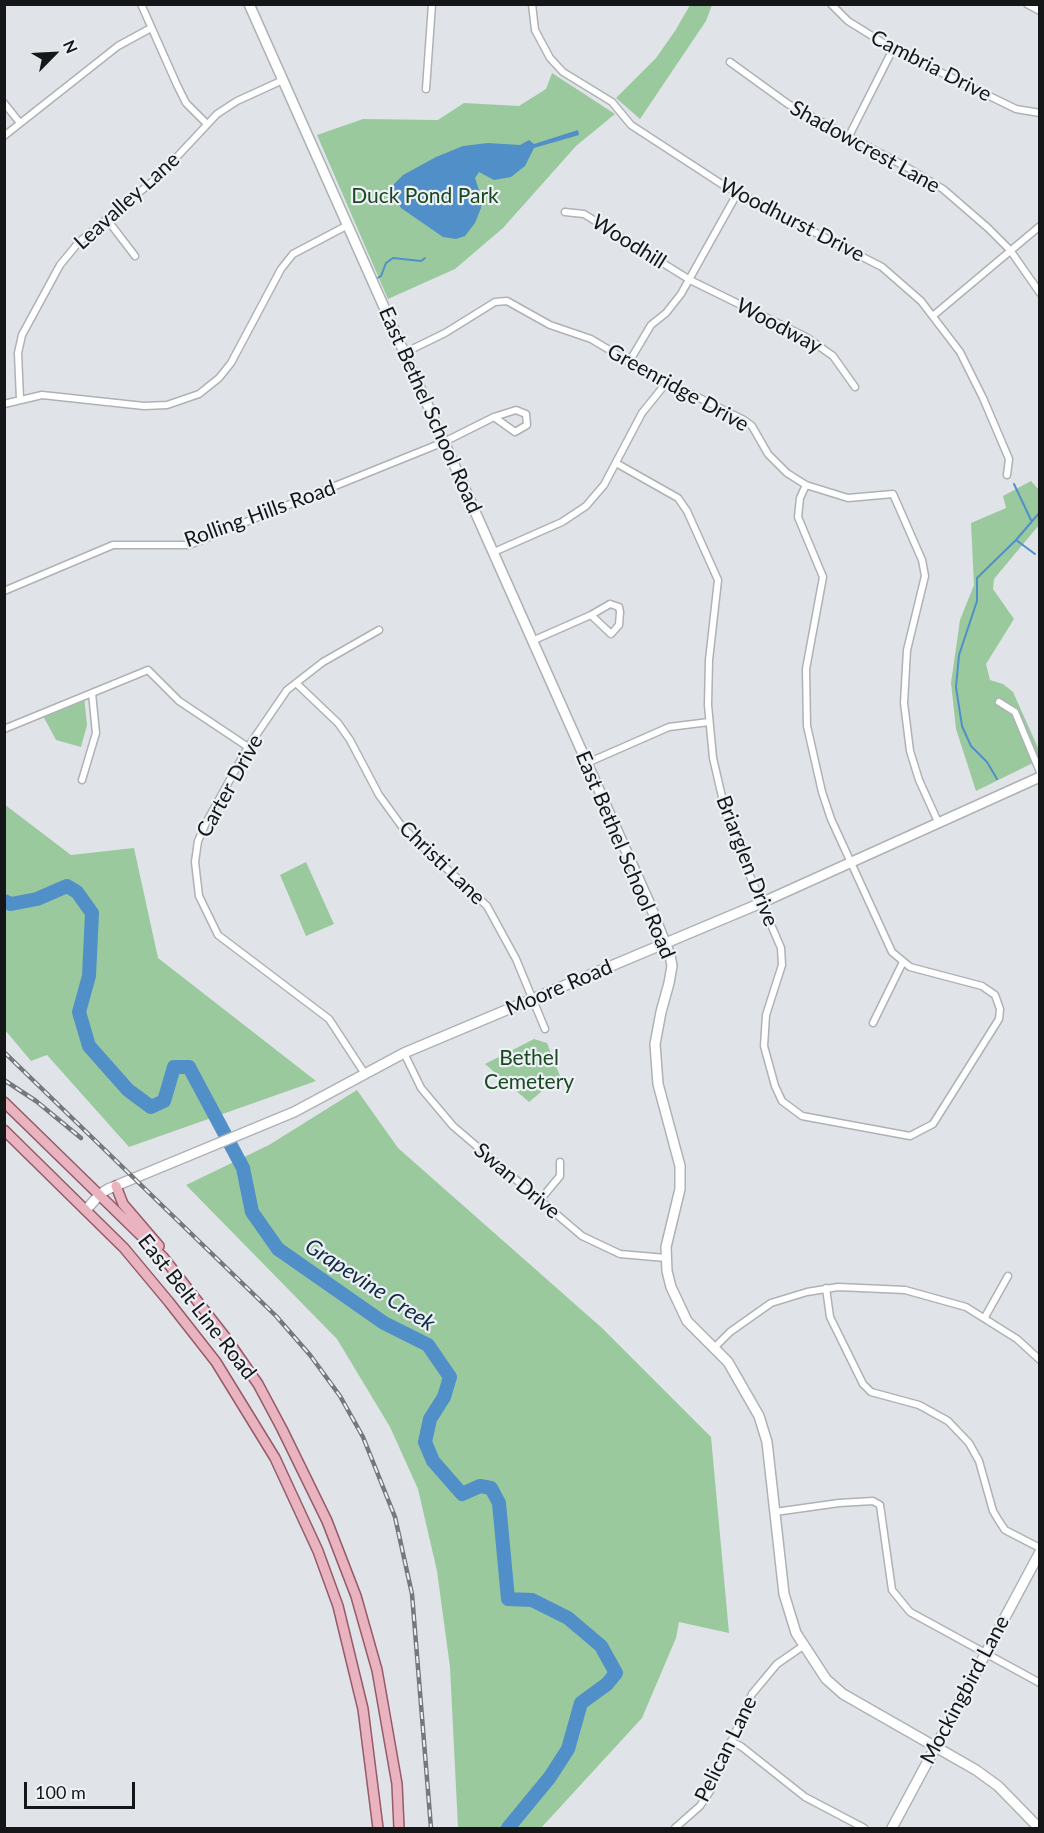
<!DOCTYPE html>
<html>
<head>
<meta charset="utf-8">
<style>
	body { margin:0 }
	#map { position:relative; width:1044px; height:1833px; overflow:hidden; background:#e0e4e8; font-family:Lato,sans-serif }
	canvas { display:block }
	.frame { position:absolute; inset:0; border:6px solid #141617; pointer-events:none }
	.north { position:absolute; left:24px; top:24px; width:60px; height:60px; -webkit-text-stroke:4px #edf1f5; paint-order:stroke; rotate:66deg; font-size:16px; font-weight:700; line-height:24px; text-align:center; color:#141617 }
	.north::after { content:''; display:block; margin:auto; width:21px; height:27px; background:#141617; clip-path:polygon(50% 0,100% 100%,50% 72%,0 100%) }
	.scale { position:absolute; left:24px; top:1782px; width:111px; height:27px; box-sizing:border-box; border:3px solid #141617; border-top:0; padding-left:8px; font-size:18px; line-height:21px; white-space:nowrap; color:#141617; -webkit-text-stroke:4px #edf1f5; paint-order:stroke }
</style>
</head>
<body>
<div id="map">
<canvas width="1044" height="1833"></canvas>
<div class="frame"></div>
<div class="north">N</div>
<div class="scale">100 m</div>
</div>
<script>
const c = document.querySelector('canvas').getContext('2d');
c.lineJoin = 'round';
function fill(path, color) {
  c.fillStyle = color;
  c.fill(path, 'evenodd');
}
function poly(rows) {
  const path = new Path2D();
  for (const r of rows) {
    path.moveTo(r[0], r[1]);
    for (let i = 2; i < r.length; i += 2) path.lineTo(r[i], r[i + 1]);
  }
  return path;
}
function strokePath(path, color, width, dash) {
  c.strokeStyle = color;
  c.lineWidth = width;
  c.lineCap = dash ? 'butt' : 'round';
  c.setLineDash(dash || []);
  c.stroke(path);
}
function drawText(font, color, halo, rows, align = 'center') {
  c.font = font + ' Lato,sans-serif';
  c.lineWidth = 4.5;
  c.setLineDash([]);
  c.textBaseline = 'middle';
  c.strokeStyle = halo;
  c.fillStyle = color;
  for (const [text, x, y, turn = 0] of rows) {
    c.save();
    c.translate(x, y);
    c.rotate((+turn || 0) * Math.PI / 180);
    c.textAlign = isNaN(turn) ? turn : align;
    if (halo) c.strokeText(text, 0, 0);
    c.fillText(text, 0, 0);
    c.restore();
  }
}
fill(poly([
	[690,5,712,5,706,21,640,119,616,98,656,58,675,31],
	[552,73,615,114,576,146,503,228,455,269,388,299,317,135,363,119,438,120,464,103,519,106,546,89],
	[1031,481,1039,490,1039,525,994,579,993,589,1014,619,986,664,990,680,1003,684,1013,692,1039,750,1039,760,976,791,956,729,951,683,960,620,974,585,971,523,1006,508,1003,496],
	[84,696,87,725,81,747,56,740,42,714],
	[4,804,71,855,134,848,158,958,316,1081,129,1147,47,1055,31,1061,5,1030],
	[306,862,334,924,306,936,280,875],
	[534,1039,547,1043,560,1076,529,1102,485,1064],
	[357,1090,398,1148,602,1328,711,1437,729,1633,679,1622,676,1638,642,1718,541,1828,458,1828,450,1667,437,1571,418,1489,390,1427,337,1339,186,1185,269,1145]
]), '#9ac99e');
fill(poly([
	[578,130,579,135,534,148,525,166,511,177,494,180,479,172,475,178,482,199,481,208,475,223,465,236,456,239,443,237,401,208,392,196,394,184,403,175,436,157,463,146,488,143,520,145,529,140,534,144]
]), '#518fc9');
strokePath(poly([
	[374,280,381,276,386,263,393,258,421,261,425,258],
	[1014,484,1031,520],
	[1016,540,1035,554],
	[997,779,987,762,971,746,962,726,956,687,959,655,977,601,977,578,1016,540,1040,512]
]), '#518fc9', 2);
strokePath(poly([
	[4,901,11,904,37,899,67,886,77,892,92,913,89,976,79,1012,89,1046,128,1090,151,1107,164,1101,174,1067,189,1067,243,1168,252,1212,278,1249,384,1323,428,1345,450,1377,444,1397,430,1419,425,1442,433,1461,462,1494,480,1486,491,1488,499,1503,508,1599,532,1600,568,1618,601,1646,616,1673,607,1684,581,1703,568,1749,550,1777,508,1828]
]), '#518fc9', 14);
const street = poly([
	[141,4,177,85,186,103,206,123],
	[532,4,535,30,550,58,563,72,612,102,631,125,723,185,882,267,921,301,960,352,983,398,1009,459,1007,475],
	[831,4,848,21,893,49,1016,109,1040,113],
	[1027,4,1040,11],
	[730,62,788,104,908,168,943,189,988,228,1010,250,1040,293],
	[426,89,432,4],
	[4,103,20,123],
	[4,136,118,46,151,28],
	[849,136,893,49],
	[565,212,584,214,690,280,806,337,833,356,855,387],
	[106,218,135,256],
	[934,315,1040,226],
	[404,353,445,333,495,302,507,301,550,325,591,339,643,370,744,420,752,426,768,454,787,473,806,485,848,498,893,494,922,560,925,576,907,650,904,703,910,751,919,780,939,824],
	[629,362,651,325,666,313,681,294,738,192],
	[20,399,18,353,22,335,60,265,79,242,159,176,217,114,237,101,283,80],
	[4,404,42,395,144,406,167,405,199,394,219,378,231,363,281,269,293,254,348,225],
	[616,463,678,498,687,511,718,580,709,660,708,705,713,758,729,827,781,948,782,965,766,1015,764,1046,775,1086,782,1101,802,1116,910,1136,933,1124,999,1019,1000,1009,995,995,982,986,910,967,892,952,831,819,822,792,807,726,806,669,823,577,798,517,800,498,806,485],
	[494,552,562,522,586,506,604,485,642,413,667,382],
	[4,591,113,545,189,545,444,442,494,417,516,410,526,414,527,425,515,432,494,417],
	[610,604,619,607,620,612,619,625,611,634,591,615,610,604],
	[532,641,591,615],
	[296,683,338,723,350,740,379,795,403,828,487,906,516,959,545,1029],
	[999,702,1015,712,1040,772],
	[4,729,148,670,179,701,248,747],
	[587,763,669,727,709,722],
	[82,780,96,733,92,693],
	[873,1023,903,962],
	[404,1053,421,1088,453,1126,582,1236,620,1254,666,1258],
	[365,1074,329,1019,218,935,199,896,195,862,198,841,206,823,248,747,287,690,323,662,379,630],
	[540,1200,560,1176,560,1162],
	[826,1288,830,1317,863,1384,871,1392,919,1405,948,1421,969,1443,979,1461,993,1511,999,1521,1005,1530,1040,1548],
	[985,1317,1008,1276],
	[714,1348,730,1332,771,1303,807,1292,838,1287,905,1290,966,1307,1017,1339,1040,1360],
	[775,1512,839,1503,873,1501,880,1505,892,1590,910,1612,1040,1683],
	[731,1741,742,1747,805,1797,864,1828],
	[675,1828,700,1806,710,1791,752,1694,777,1664,803,1646]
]);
const secondary = poly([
	[249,4,648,900,670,955,672,966,669,983,661,1012,655,1044,658,1084,680,1166,680,1189,666,1247,667,1271,671,1287,687,1321,728,1362,759,1416,767,1442,784,1594,796,1633,826,1679,843,1694,976,1770,998,1786,1039,1828],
	[86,1210,100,1194,108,1189,294,1112,404,1053,761,903,1040,777],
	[892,1828,1040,1552]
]);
const primary = poly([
	[4,1102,163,1257,226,1338,258,1384,282,1429,327,1521,356,1596,377,1670,397,1784,399,1828],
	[4,1130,124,1248,169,1302,216,1362,275,1458,318,1551,338,1606,363,1709,378,1828],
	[116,1186,123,1204,159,1246]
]);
strokePath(street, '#aeb2b5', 9);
strokePath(secondary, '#aeb2b5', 12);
strokePath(primary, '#955b69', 12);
strokePath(street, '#fff', 6);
strokePath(secondary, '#fff', 9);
strokePath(primary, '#e9b3bf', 9);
const rail = poly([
	[4,1052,276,1316,310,1355,340,1396,363,1437,395,1517,412,1594,431,1828],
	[4,1080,36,1101,81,1138]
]);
strokePath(rail, '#76797b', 4.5);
strokePath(rail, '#edf1f5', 2, [7]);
drawText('21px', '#141617', '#edf1f5', [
	["Cambria Drive",931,66,27],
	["Shadowcrest Lane",865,147,29],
	["Leavalley Lane",127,201,-42],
	["Woodhurst Drive",792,220,27],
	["Woodhill",629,242,32],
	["Woodway",779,326,28],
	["Greenridge Drive",678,388,29],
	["East Bethel School Road",430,410,66],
	["Rolling Hills Road",260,514,-20],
	["Carter Drive",230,786,-61],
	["East Bethel School Road",625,855,67],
	["Briarglen Drive",747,861,69],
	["Christi Lane",442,863,44],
	["Moore Road",559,988,-23],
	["Swan Drive",517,1181,40],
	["East Belt Line Road",197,1307,52],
	["Mockingbird Lane",965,1690,-62],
	["Pelican Lane",726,1749,-64]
]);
drawText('21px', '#194821', '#edf1f5', [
	["Duck Pond Park",425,196],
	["Bethel",529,1058],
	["Cemetery",529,1082]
]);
drawText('italic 22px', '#112b44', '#edf1f5', [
	["Grapevine Creek",370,1285,33]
]);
</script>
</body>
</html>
